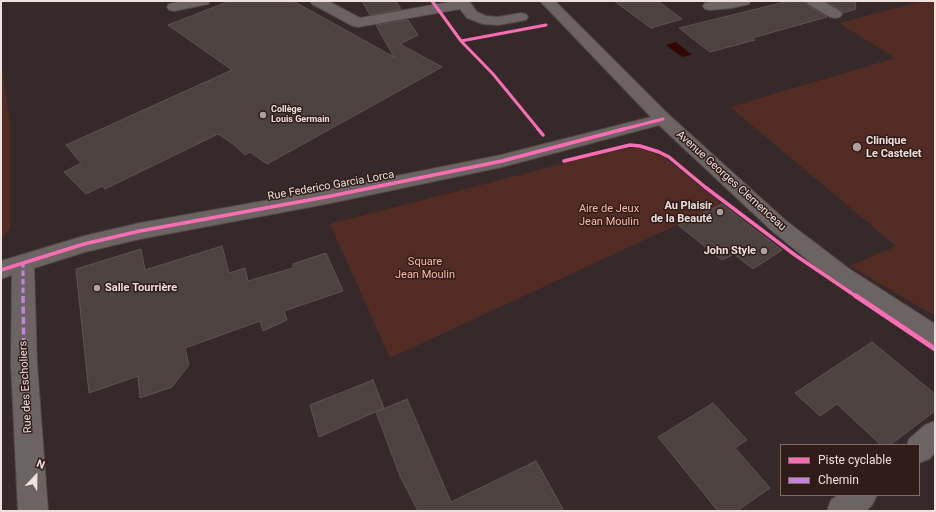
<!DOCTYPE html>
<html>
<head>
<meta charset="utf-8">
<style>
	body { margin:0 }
	#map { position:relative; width:936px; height:512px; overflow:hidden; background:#352a29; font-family:Roboto,sans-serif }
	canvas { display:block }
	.frame { position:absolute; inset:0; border:2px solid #eee0dd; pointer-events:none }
	.legend { position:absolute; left:780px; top:444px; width:140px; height:52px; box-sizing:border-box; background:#301d1a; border:1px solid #7c6b68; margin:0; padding:5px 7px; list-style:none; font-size:12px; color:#eee0dd }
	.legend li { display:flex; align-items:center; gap:8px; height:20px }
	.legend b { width:20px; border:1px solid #7c6b68 }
	.north { position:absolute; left:16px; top:456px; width:40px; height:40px; -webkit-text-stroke:3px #301d1a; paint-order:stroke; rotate:22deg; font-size:11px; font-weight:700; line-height:16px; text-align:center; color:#eee0dd }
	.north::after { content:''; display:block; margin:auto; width:14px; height:18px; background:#eee0dd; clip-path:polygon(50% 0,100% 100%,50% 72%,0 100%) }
</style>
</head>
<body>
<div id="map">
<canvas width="936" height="512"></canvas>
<div class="frame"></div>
<ul class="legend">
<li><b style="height:5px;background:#f96db3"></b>Piste cyclable</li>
<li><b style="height:5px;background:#c483df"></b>Chemin</li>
</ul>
<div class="north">N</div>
</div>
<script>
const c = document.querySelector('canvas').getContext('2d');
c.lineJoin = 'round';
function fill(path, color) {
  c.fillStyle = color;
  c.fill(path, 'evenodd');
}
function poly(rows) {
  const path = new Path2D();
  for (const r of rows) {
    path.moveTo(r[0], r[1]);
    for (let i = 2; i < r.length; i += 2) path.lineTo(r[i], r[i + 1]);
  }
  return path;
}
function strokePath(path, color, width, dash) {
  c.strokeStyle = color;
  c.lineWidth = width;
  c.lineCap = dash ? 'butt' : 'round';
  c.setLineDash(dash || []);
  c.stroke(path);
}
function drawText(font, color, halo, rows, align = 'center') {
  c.font = font + ' Roboto,sans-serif';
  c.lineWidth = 3;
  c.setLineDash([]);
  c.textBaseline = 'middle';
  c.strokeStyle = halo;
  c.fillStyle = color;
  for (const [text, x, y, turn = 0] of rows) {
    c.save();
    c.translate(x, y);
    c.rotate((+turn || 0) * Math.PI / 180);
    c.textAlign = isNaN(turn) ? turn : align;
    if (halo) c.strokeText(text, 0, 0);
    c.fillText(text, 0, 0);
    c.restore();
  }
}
fill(poly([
	[922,1,935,1,935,316,850,266,896,246,730,107,895,58,839,23],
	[1,61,10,124,10,228,1,239],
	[637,147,664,157,722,204,390,358,330,224,596,155]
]), '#522b24');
fill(poly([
	[676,42,692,55,682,57,666,45]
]), '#310805');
const building = poly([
	[230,1,293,1,394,57,376,25,408,20,418,35,400,44,442,67,267,164,250,152,245,155,233,144,218,134,105,189,102,186,86,194,64,172,81,163,66,145,232,70,168,25,230,1],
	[362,1,396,1,401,9,370,15,362,1],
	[614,1,658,1,682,19,651,28,614,1],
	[789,1,805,1,807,5,827,17,752,38,755,40,710,52,679,28,789,1],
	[826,1,855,1,856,9,843,13,841,10,826,1],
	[722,204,749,225,782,250,753,269,734,254,722,260,678,225,722,204],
	[222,246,229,273,245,268,248,281,293,268,293,264,326,253,343,291,284,311,287,320,263,331,260,321,185,348,189,365,172,387,140,398,138,376,89,393,76,269,141,249,145,270,222,246],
	[872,342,935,394,935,411,890,445,881,445,837,404,820,416,795,393,872,342],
	[373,380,384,408,319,437,310,405,373,380],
	[407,399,451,502,536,461,564,511,418,511,400,476,376,412,407,399],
	[713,403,747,440,735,448,770,488,737,511,718,511,658,437,713,403]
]);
fill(building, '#4c4240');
strokePath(building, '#5f5453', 1);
const minor = poly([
	[183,1,210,1,208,4,174,11,169,10,167,7,169,4,183,1],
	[310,1,328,1,360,18,455,1,469,1,477,12,486,16,498,17,521,13,526,14,528,17,526,20,498,25,483,24,467,18,460,9,358,27,353,26,312,4,310,1],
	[540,1,555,1,669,115,785,220,848,268,935,324,935,347,926,344,832,280,771,230,659,125,502,167,331,203,140,239,85,252,34,268,37,364,48,511,18,511,11,364,12,275,1,279,1,261,84,236,140,223,331,189,501,155,651,117,540,1],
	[718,1,751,1,749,4,732,8,710,10,705,9,703,6,705,3,718,1],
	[806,1,823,1,840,11,842,14,840,17,835,18,830,17,808,4,806,1],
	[935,421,935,453,929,459,919,463,919,445,907,445,909,439,925,425,935,421],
	[838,495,877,495,872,505,866,511,827,511,831,500,838,495]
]);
strokePath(minor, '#524947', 2);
fill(minor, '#6c6462');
strokePath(poly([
	[23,262,23,297]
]), '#c483df', 3, [5.5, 3]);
strokePath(poly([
	[23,296,24,364]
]), '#c483df', 3.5, [7, 3.5]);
strokePath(poly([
	[432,1,461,41,493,74,539,130],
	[461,41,546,25],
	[620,130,663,119]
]), '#f96db3', 3);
strokePath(poly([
	[538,129,543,135],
	[564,161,630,145,640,146,659,152,669,157,705,187,795,255,857,297],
	[1,270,84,244,140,231,331,196,502,161,624,129]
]), '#f96db3', 3.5);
strokePath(poly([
	[856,296,935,349]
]), '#f96db3', 5);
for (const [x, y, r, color] of [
	[263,115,4,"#ada09e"],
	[857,147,5,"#ada09e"],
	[720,212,4,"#ada09e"],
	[764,251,4,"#ada09e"],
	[97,288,4,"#ada09e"]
]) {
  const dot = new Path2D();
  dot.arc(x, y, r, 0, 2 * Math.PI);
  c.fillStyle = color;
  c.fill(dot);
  strokePath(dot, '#301d1a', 1.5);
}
drawText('bold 9px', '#eee0dd', '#301d1a', [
	["Collège",271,110],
	["Louis Germain",271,120]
], 'left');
drawText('bold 11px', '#eee0dd', '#301d1a', [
	["Clinique",866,141],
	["Le Castelet",866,154],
	["Au Plaisir",712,206,"right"],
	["de la Beauté",712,219,"right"],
	["John Style",756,251,"right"],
	["Salle Tourrière",105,288]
], 'left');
drawText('11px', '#eee0dd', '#301d1a', [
	["Avenue Georges Clemenceau",731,181,42],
	["Rue Federico Garcia Lorca",331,186,-10],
	["Rue des Escholiers",26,387,-93]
]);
drawText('11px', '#fbb7a9', '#301d1a', [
	["Aire de Jeux",609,209],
	["Jean Moulin",609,222],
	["Square",425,262],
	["Jean Moulin",425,275]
]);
</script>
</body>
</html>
